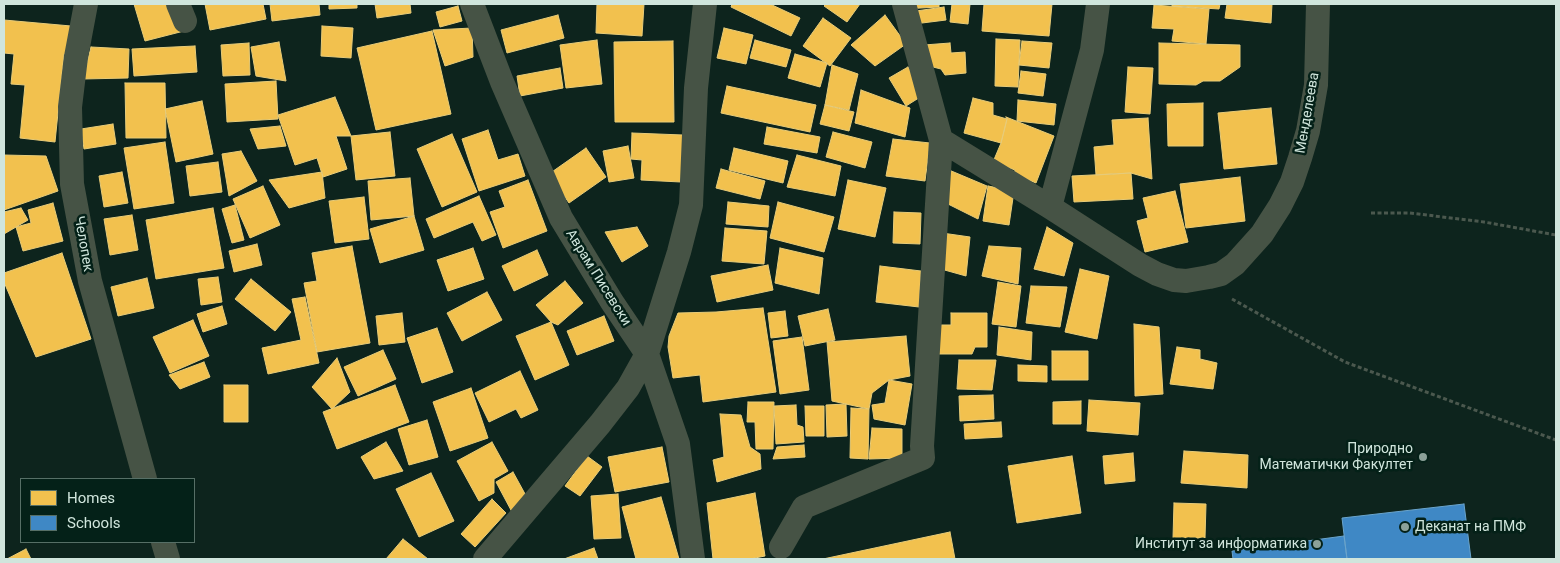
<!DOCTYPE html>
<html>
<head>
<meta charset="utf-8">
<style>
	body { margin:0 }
	#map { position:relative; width:1560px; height:563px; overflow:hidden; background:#0d241d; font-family:Roboto,sans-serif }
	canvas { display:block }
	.frame { position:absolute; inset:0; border:5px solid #d0e5dc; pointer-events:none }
	.legend { position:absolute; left:20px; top:478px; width:175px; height:65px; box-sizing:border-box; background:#042118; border:1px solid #566f66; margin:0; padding:6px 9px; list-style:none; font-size:15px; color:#d0e5dc }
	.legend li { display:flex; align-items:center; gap:10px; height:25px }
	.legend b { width:25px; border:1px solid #566f66 }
</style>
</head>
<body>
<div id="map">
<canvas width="1560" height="563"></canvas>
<div class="frame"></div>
<ul class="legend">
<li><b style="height:14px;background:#f2c14e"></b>Homes</li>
<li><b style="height:14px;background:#3f88c5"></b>Schools</li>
</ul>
</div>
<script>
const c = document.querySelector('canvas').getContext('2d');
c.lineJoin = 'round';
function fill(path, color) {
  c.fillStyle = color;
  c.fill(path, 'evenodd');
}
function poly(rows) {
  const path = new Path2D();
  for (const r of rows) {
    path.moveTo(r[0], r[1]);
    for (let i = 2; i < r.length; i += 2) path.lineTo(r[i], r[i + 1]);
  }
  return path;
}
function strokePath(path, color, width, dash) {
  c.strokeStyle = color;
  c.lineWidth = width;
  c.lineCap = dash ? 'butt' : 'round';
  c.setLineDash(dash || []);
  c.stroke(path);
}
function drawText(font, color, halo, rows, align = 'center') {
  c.font = font + ' Roboto,sans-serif';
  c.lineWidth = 5;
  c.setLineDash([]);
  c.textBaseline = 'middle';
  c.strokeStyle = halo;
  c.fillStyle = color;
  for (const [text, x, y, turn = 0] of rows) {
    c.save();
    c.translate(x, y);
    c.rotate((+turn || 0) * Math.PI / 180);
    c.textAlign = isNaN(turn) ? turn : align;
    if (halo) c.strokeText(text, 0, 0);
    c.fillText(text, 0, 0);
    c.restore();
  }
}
const homes = poly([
	[134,4,172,4,184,31,145,41,134,4],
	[205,4,263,4,266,19,210,30,205,4],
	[270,4,319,4,320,15,272,21,270,4],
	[329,4,357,4,357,8,329,9,329,4],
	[375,4,410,4,411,13,377,18,375,4],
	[597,4,644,4,642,36,596,33,597,4],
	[732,4,770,4,800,18,791,36,731,7,732,4],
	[826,4,860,4,847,22,824,6,826,4],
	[902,4,939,4,939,7,902,9,902,4],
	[952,4,970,4,968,24,950,22,952,4],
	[984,4,1052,4,1049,36,982,31,984,4],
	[1172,4,1220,4,1219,9,1172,6,1172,4],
	[1227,4,1272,4,1271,23,1225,18,1227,4],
	[1154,5,1209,9,1206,44,1172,41,1174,29,1152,28,1154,5],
	[458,6,462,21,440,27,436,12,458,6],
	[944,7,946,20,914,24,909,12,944,7],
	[558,15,564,38,507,53,501,30,558,15],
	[885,15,906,44,875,66,851,45,885,15],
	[823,18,851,38,830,66,803,46,823,18],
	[4,20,71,26,69,54,64,54,55,142,20,138,25,85,11,84,14,54,4,53,4,20],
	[322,26,353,28,351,58,321,56,322,26],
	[472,28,473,57,445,66,433,30,472,28],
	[724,28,753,35,746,64,717,58,724,28],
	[432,31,451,114,376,130,357,48,432,31],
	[996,39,1020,40,1018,87,995,86,996,39],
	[597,40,602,84,566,88,560,45,597,40],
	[755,40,791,50,786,67,750,58,755,40],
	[673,41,674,122,615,122,614,42,673,41],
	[1022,41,1052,43,1049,68,1019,65,1022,41],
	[279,42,286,81,256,76,251,47,279,42],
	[249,43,250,75,223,76,221,45,249,43],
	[950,43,951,53,965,52,966,73,945,75,941,69,925,65,924,45,950,43],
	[1159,43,1240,45,1240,67,1220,81,1203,81,1196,85,1159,84,1159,43],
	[195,46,197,72,134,76,132,49,195,46],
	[91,47,129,49,128,78,83,79,91,47],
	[795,54,827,63,820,87,788,78,795,54],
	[832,65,858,74,849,110,825,105,832,65],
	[908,67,925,94,906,106,889,78,908,67],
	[1128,67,1153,68,1150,114,1125,112,1128,67],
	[560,68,563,88,520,96,517,76,560,68],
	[1021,71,1046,74,1043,96,1018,93,1021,71],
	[276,81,278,119,227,122,225,84,276,81],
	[125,83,165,83,166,138,126,138,125,83],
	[727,86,816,105,810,132,721,113,727,86],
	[861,90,910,108,905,137,855,123,861,90],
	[335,97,351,136,336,136,347,169,323,177,317,158,295,165,278,115,335,97],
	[973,98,993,103,993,115,1007,119,1001,143,964,133,973,98],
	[1018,100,1056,104,1054,125,1017,121,1018,100],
	[202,101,213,154,176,162,165,109,202,101],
	[1203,103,1203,146,1168,146,1167,104,1203,103],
	[825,105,854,112,849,131,820,124,825,105],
	[1271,108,1277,164,1224,169,1218,113,1271,108],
	[1006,117,1054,136,1036,183,1014,174,1015,170,993,162,1001,143,1007,119,1006,117],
	[1148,118,1152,179,1131,173,1096,175,1094,147,1114,145,1112,120,1148,118],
	[113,124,116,144,84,149,81,129,113,124],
	[280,126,286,146,258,149,250,129,280,126],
	[767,127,820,137,817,153,764,144,767,127],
	[488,130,498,160,518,154,525,176,479,191,462,139,488,130],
	[390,132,395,176,356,180,351,136,390,132],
	[833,132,872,142,865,168,826,157,833,132],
	[632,133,683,135,681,182,641,180,642,160,631,159,632,133],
	[452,134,477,192,442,207,417,149,452,134],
	[893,139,930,143,925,181,886,176,893,139],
	[165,142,174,203,134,209,124,148,165,142],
	[628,146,634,178,609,182,603,151,628,146],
	[586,148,606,177,569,203,549,174,586,148],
	[734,148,788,161,783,183,729,170,734,148],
	[241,151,257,181,229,196,222,154,241,151],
	[4,155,46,156,58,191,4,210,4,155],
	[797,155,841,166,835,196,787,187,797,155],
	[218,162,222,192,190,196,186,166,218,162],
	[721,169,765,181,760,199,716,188,721,169],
	[949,170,987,186,978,219,946,203,949,170],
	[122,172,128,203,104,207,99,176,122,172],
	[322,172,325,198,289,208,269,180,322,172],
	[1131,173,1133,199,1074,202,1072,176,1131,173],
	[1240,177,1245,221,1186,228,1180,184,1240,177],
	[410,178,414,216,371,220,368,181,410,178],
	[528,180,547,231,503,248,490,212,505,207,499,191,528,180],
	[848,180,886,188,875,237,838,229,848,180],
	[263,186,280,225,250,238,233,199,263,186],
	[988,186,1014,191,1009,225,983,221,988,186],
	[1175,191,1188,242,1145,252,1137,221,1148,218,1143,198,1175,191],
	[479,196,496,235,482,241,473,222,434,238,426,219,479,196],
	[364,197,369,239,335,243,329,201,364,197],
	[728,202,769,206,768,227,726,224,728,202],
	[778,202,834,217,824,252,770,238,778,202],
	[53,203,63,241,23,251,16,227,31,223,28,210,53,203],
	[235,205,244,240,232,243,222,209,235,205],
	[21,208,28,220,4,234,4,212,21,208],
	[213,208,224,268,156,279,146,220,213,208],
	[894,212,921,213,920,244,893,243,894,212],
	[132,215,138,250,110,255,104,219,132,215],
	[414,216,424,250,380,263,370,229,414,216],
	[637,227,648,246,622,262,605,232,637,227],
	[1047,227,1073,243,1064,276,1034,269,1047,227],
	[725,228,767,231,764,264,722,261,725,228],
	[942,233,970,237,966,276,941,269,942,233],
	[257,244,262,265,234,272,229,251,257,244],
	[352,246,370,343,317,352,304,283,317,281,312,253,352,246],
	[989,246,1021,248,1018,284,982,276,989,246],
	[473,248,484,279,448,291,437,260,473,248],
	[780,248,823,258,819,294,775,283,780,248],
	[537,250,548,275,514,291,502,266,537,250],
	[62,253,91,339,36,357,4,282,4,273,62,253],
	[768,265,773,290,717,302,711,276,768,265],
	[880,266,921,271,919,307,876,302,880,266],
	[1080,269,1109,276,1097,339,1065,332,1080,269],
	[218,277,222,302,201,305,198,279,218,277],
	[147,278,154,308,118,316,111,287,147,278],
	[251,279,291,312,275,331,235,299,251,279],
	[565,281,583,303,558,325,551,322,536,305,565,281],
	[998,282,1021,286,1016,327,992,324,998,282],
	[1031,286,1067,287,1060,327,1026,323,1031,286],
	[487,292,502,320,462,341,447,313,487,292],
	[305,297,319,363,268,374,262,348,301,340,292,299,305,297],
	[222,306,227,324,203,332,197,314,222,306],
	[763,308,776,392,703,402,700,375,673,378,668,347,669,336,678,313,716,312,763,308],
	[828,309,835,340,805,346,798,316,828,309],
	[785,311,788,336,771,338,768,313,785,311],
	[402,313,405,342,379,345,376,316,402,313],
	[951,313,987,313,987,347,975,347,972,354,936,354,936,325,951,325,951,313],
	[604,316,614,341,577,355,567,331,604,316],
	[193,320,209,356,170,373,153,337,193,320],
	[551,322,569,365,535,380,516,336,551,322],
	[1134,324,1159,327,1163,394,1135,396,1134,324],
	[999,327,1032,332,1031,360,997,355,999,327],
	[437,328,453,372,422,383,407,338,437,328],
	[906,336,910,376,889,380,872,393,869,409,832,401,827,342,906,336],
	[802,337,809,390,780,394,773,341,802,337],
	[1177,347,1200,350,1200,359,1217,363,1213,389,1170,384,1177,347],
	[383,350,396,379,358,396,344,367,383,350],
	[1052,351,1088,351,1088,380,1052,380,1052,351],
	[337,358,350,392,332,409,312,387,337,358],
	[959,360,996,360,992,390,957,389,959,360],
	[204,362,210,377,180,389,169,375,204,362],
	[1018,365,1047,366,1047,382,1018,381,1018,365],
	[520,371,538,410,521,418,516,409,489,422,475,393,520,371],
	[889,380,912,384,905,425,874,419,872,405,885,403,889,380],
	[224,385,248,385,248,422,224,422,224,385],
	[395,385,409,422,337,449,323,412,395,385],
	[471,388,488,438,450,451,433,402,471,388],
	[993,395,994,419,960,421,959,396,993,395],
	[1089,400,1140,403,1138,435,1087,431,1089,400],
	[1081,401,1081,424,1053,424,1053,402,1081,401],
	[748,402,774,402,773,449,756,449,755,422,747,422,748,402],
	[846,404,847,436,827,437,826,405,846,404],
	[796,405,797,425,803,427,804,442,776,444,774,406,796,405],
	[805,406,824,406,824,436,806,436,805,406],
	[851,408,869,409,868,459,850,458,851,408],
	[720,414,741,415,750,447,760,454,761,469,717,482,713,460,724,457,720,414],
	[427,420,438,457,409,465,398,429,427,420],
	[1001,422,1002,437,965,439,964,424,1001,422],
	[872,428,902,429,902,458,869,459,872,428],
	[386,442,403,471,374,479,361,457,386,442],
	[492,442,508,471,494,479,494,493,479,501,457,461,492,442],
	[804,445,805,457,773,459,777,447,804,445],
	[662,447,669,482,615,492,608,457,662,447],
	[1184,451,1248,455,1247,488,1181,483,1184,451],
	[1133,453,1135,481,1105,484,1103,456,1133,453],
	[587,456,602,467,580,496,565,486,587,456],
	[1072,456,1081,513,1017,523,1008,466,1072,456],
	[513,472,530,503,512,512,496,482,513,472],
	[431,473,454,521,419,537,396,489,431,473],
	[755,493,765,556,750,559,713,559,707,503,755,493],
	[618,494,621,538,594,539,591,496,618,494],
	[661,497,679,559,636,559,622,507,661,497],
	[492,499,506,513,475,547,461,534,492,499],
	[1174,503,1206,504,1205,538,1173,538,1174,503],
	[950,532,955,559,823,559,950,532],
	[403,539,428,559,386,559,403,539],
	[594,548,598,559,564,559,594,548],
	[26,549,31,559,7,559,26,549]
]);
fill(homes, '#f2c14e');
strokePath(homes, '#e8cc79', 1);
const schools = poly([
	[1464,504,1471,559,1347,559,1342,518,1464,504],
	[1344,536,1347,559,1233,559,1232,551,1344,536]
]);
fill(schools, '#3f88c5');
strokePath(schools, '#6aa4cc', 1);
strokePath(poly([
	[1371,213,1410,213,1484,222,1556,235],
	[1232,299,1345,362,1556,440]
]), '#4b584e', 3, [4, 2.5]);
strokePath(poly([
	[86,4,76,57,70,107,72,184,90,281,145,479],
	[178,4,185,21],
	[472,4,502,82,561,218,612,302,647,354,678,444,693,559],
	[904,4,941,140,1050,207,1140,265,1157,274,1174,280,1186,281,1209,277,1221,274,1235,264,1262,234,1280,206,1292,182,1300,158,1308,131,1316,85,1318,4],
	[1050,207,1092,50,1098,4],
	[163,542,168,559],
	[781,547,804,507,923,458,922,446,941,140],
	[485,559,600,424,628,388,647,354,679,252,691,205,696,88,705,4]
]), '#465345', 24);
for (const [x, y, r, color] of [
	[1423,457,5,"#8ca199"],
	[1405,527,5,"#8ca199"],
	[1317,544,5,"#8ca199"]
]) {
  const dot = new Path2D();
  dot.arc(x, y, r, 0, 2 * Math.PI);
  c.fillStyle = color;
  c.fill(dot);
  strokePath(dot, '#042118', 2);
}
drawText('14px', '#d0e5dc', '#042118', [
	["Менделеева",1308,113,-80],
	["Челопек",83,244,80],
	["Аврам Писевски",598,278,58]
]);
drawText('14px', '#d0e5dc', '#042118', [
	["Природно",1413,449],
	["Математички Факултет",1413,465],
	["Деканат на ПМФ",1415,527,"left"],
	["Институт за информатика",1307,544]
], 'right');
</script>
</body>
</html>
